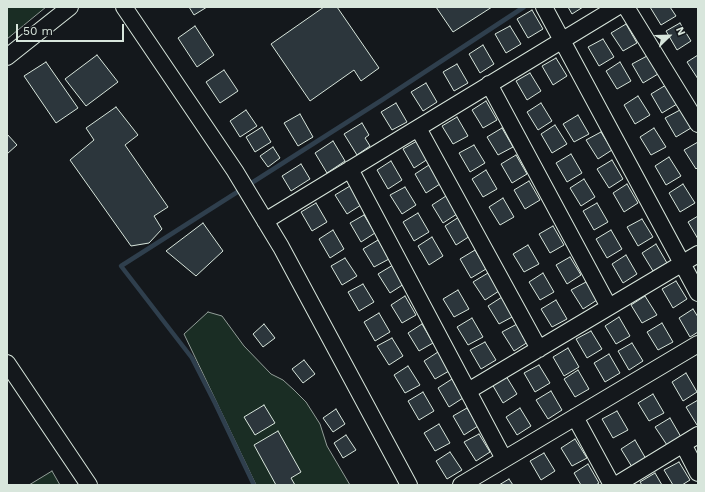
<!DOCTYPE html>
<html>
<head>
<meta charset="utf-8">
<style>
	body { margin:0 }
	#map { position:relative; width:705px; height:492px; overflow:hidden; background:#14181c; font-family:"Work Sans",sans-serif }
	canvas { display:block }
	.frame { position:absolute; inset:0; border:8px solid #d8e6dc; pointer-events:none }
	.north { position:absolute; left:649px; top:16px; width:40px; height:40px; -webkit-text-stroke:3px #14181c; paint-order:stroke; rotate:67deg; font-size:11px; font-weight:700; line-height:16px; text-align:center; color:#d8e6dc }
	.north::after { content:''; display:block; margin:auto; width:14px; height:18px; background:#d8e6dc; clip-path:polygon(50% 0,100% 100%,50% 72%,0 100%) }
	.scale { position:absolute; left:16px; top:24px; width:108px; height:18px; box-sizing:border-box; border:2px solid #d8e6dc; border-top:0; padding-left:5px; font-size:12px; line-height:14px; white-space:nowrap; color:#d8e6dc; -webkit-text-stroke:3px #14181c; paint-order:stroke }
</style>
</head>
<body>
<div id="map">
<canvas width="705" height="492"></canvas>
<div class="frame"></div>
<div class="north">N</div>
<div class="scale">50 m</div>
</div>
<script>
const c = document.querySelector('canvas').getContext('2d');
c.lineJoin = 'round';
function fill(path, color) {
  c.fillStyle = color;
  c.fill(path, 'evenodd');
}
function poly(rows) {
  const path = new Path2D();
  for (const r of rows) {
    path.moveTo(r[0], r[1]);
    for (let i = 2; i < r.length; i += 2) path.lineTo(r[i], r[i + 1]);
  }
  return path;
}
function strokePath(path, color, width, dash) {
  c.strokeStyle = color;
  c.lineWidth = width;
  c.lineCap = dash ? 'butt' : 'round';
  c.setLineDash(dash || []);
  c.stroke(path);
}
const green = poly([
	[7,7,46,7,7,39,7,7],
	[208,312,222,316,244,346,271,374,283,380,294,390,306,402,320,424,327,446,350,485,256,485,184,334,208,312],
	[52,471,60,485,29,485,52,471]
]);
fill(green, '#1a2d24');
strokePath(green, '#939e99', 1);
strokePath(poly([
	[254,485,215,403,192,358,121,266,382,100,524,7]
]), '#2f3f4d', 4.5);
const building = poly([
	[189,7,207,7,194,15,189,7],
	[324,7,337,7,379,68,361,81,354,70,310,101,271,44,324,7],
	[436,7,492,7,453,32,436,7],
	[568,7,583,7,572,14,568,7],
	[650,7,670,7,676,16,661,25,650,7],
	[532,10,543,29,528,38,517,19,532,10],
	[680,23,691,41,677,50,666,31,680,23],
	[626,24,637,43,623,51,611,33,626,24],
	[195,26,214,55,197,67,178,38,195,26],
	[510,26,521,44,506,53,495,34,510,26],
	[603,39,614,57,599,66,588,47,603,39],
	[483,45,494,64,480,73,469,54,483,45],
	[97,55,118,82,86,106,65,79,97,55],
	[698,55,698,79,687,62,698,55],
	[647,56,658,74,643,83,632,64,647,56],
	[556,58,567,76,553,85,542,66,556,58],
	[46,62,78,108,56,123,24,76,46,62],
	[620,62,631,81,617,89,606,71,620,62],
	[457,64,468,83,454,91,443,72,457,64],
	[224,70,238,91,220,103,206,82,224,70],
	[530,73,541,91,527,100,516,81,530,73],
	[426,83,437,102,423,111,411,92,426,83],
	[666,85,677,104,662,113,651,94,666,85],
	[638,96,650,115,635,124,624,105,638,96],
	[486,101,497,120,483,128,472,110,486,101],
	[396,103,407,122,392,130,381,112,396,103],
	[541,103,552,121,538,130,527,112,541,103],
	[116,107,138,135,125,145,168,207,154,216,162,229,149,243,131,246,70,160,94,140,86,128,116,107],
	[246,110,257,126,240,137,230,121,246,110],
	[680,110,691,128,676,137,665,118,680,110],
	[300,114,313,137,298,146,284,123,300,114],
	[578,115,589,134,574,142,563,124,578,115],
	[457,117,468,136,453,144,442,126,457,117],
	[362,123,369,135,365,138,370,146,357,155,344,134,362,123],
	[555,125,567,144,552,153,541,134,555,125],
	[262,127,271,142,255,152,246,137,262,127],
	[502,128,513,147,498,155,487,137,502,128],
	[654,128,666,147,651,155,640,137,654,128],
	[601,132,612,150,598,159,586,140,601,132],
	[7,134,17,145,7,154,7,134],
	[333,141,345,161,327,173,315,153,333,141],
	[417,141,428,159,414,168,403,149,417,141],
	[698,142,698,167,696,169,684,150,698,142],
	[474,145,485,163,470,172,459,153,474,145],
	[273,147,280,158,268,167,260,156,273,147],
	[571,154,582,173,567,182,556,163,571,154],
	[516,155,527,174,512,183,501,164,516,155],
	[669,157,681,176,666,185,655,166,669,157],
	[612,160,623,179,609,188,597,169,612,160],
	[391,161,402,180,388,189,377,170,391,161],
	[301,164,310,179,291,191,282,176,301,164],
	[429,165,440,184,426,193,415,174,429,165],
	[486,170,497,189,483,197,472,179,486,170],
	[584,179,595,197,581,206,570,188,584,179],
	[529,181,540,200,525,209,514,190,529,181],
	[627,184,638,203,624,212,613,193,627,184],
	[683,184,695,203,680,212,669,193,683,184],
	[350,186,361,205,347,214,335,195,350,186],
	[405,187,416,205,402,214,390,195,405,187],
	[446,196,457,214,443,223,432,205,446,196],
	[503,198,514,217,500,225,489,207,503,198],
	[316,203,327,222,312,231,301,212,316,203],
	[597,203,608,222,594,230,583,211,597,203],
	[418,213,429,232,414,241,403,222,418,213],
	[364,215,375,233,361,242,350,223,364,215],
	[698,216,698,239,688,222,698,216],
	[459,217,470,236,456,245,445,226,459,217],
	[642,219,653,237,638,246,627,227,642,219],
	[203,223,223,251,196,276,166,251,203,223],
	[553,226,564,245,550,253,539,234,553,226],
	[333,230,344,249,330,258,319,239,333,230],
	[611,230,622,249,607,258,596,239,611,230],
	[432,237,443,256,429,265,418,246,432,237],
	[378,240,389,259,374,267,363,249,378,240],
	[656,244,667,263,653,271,642,253,656,244],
	[528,245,539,264,524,272,513,254,528,245],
	[475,250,486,269,471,278,460,259,475,250],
	[626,255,637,274,623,283,612,264,626,255],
	[570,257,581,275,567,284,556,265,570,257],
	[345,258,357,276,342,285,331,266,345,258],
	[393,265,404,284,390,293,378,274,393,265],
	[488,273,499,291,485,300,473,282,488,273],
	[543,273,554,292,540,300,529,282,543,273],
	[676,281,687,299,673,308,662,289,676,281],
	[586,282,597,300,583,309,571,290,586,282],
	[363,284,374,302,359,311,348,292,363,284],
	[458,290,469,309,454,317,443,299,458,290],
	[405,296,416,315,402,323,391,305,405,296],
	[645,296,657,315,642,323,631,305,645,296],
	[502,297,514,316,499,324,488,306,502,297],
	[556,300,567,319,552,327,541,309,556,300],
	[693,309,698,317,698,332,690,337,679,318,693,309],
	[379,313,390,332,375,341,364,322,379,313],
	[619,317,630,336,616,344,605,326,619,317],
	[472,318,483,337,468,345,457,327,472,318],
	[662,323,673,342,658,350,647,332,662,323],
	[264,324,275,338,263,347,253,334,264,324],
	[422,324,433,343,419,351,408,333,422,324],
	[517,324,528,342,514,351,502,332,517,324],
	[591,331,602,349,587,358,576,339,591,331],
	[392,338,403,356,389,365,377,346,392,338],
	[485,342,496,360,481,369,470,350,485,342],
	[632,343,643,361,629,370,618,351,632,343],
	[568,348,579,367,564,376,553,357,568,348],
	[438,352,449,371,435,379,424,361,438,352],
	[609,354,620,373,605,382,594,363,609,354],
	[304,360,315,374,303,383,292,369,304,360],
	[539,365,550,383,535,392,524,373,539,365],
	[408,366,420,385,405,393,394,375,408,366],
	[578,370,589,389,575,397,564,379,578,370],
	[686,373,697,392,683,401,672,382,686,373],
	[506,376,517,394,503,403,492,384,506,376],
	[452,379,463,398,449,407,438,388,452,379],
	[551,391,562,410,548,419,536,400,551,391],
	[423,392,434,411,419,420,408,401,423,392],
	[653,394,664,413,649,421,638,403,653,394],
	[698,400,698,425,697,425,686,407,698,400],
	[264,405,275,423,255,435,244,417,264,405],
	[467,408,478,426,464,435,453,416,467,408],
	[520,408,531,426,517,435,506,417,520,408],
	[336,409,345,424,333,432,323,418,336,409],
	[617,411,628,430,613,438,602,419,617,411],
	[670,418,681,437,667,445,655,427,670,418],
	[439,424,450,443,435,451,424,433,439,424],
	[278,431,301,472,291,478,295,485,276,485,254,445,278,431],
	[479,434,490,452,476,461,464,442,479,434],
	[346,435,356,450,343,458,334,443,346,435],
	[575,439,587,458,572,466,561,448,575,439],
	[635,440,646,459,632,467,621,449,635,440],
	[450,452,462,470,447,479,436,461,450,452],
	[544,453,555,471,541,480,530,461,544,453],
	[679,462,690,480,682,485,673,485,664,470,679,462],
	[588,464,599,483,596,485,581,485,574,473,588,464],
	[655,473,662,485,642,485,640,482,655,473],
	[509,479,513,485,499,485,509,479]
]);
fill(building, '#2c363c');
strokePath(building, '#d8e6dc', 1);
const minor = poly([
	[124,7,235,171,281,247,409,485],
	[544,7,698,293],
	[626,7,698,124],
	[7,57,70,7],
	[489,84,609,307],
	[418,128,539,349],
	[350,169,504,459],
	[265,221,617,7],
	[7,363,89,485],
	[468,391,698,254],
	[575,417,612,485],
	[683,444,698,473],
	[461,485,698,344],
	[616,485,698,435]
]);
strokePath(minor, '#d8e6dc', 18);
strokePath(minor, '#14181c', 16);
</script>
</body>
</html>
